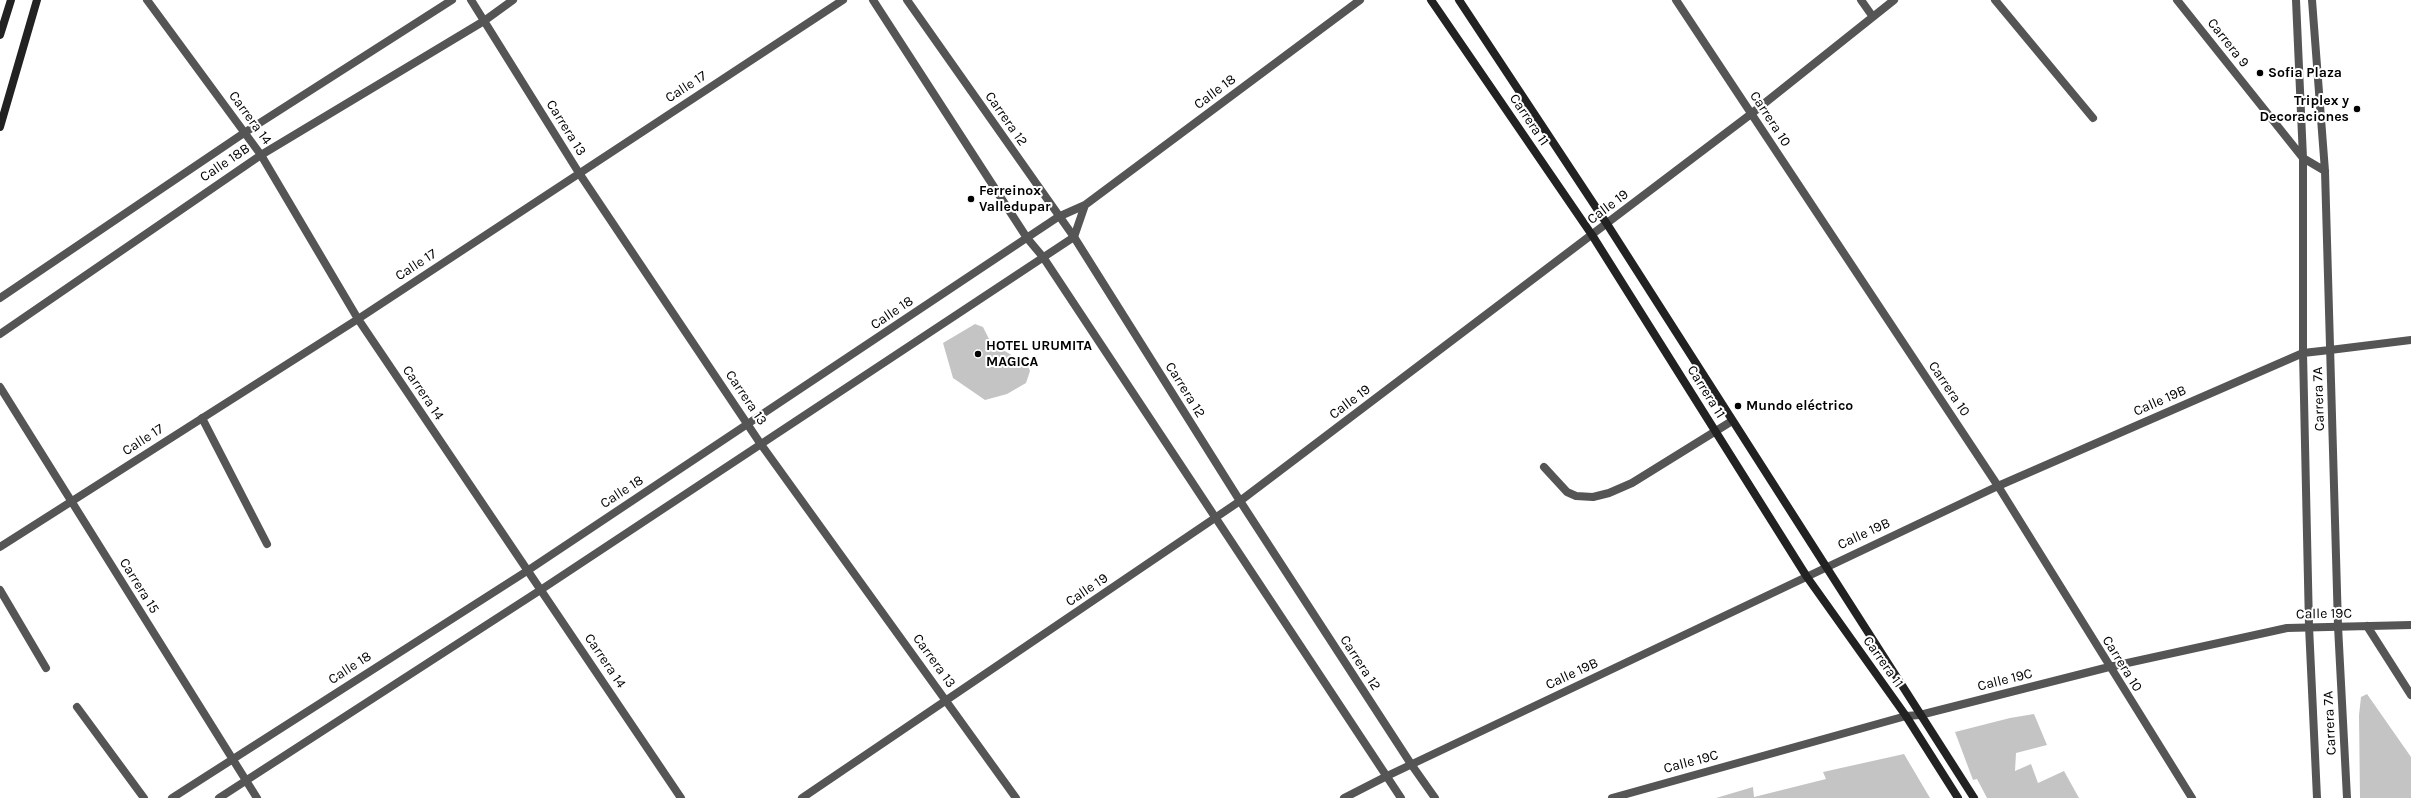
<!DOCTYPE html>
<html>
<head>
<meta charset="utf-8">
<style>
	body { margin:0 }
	canvas { display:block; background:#fff }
</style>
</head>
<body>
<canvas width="2411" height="798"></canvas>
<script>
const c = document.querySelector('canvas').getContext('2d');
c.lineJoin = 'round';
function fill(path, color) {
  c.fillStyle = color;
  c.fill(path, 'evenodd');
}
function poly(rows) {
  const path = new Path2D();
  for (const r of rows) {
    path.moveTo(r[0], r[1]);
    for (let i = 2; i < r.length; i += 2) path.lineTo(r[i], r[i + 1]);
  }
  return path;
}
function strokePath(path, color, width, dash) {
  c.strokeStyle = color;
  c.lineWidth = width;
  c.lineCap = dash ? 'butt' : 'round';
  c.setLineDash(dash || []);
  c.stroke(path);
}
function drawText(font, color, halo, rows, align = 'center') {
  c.font = font + ' Karla,sans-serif';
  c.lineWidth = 4;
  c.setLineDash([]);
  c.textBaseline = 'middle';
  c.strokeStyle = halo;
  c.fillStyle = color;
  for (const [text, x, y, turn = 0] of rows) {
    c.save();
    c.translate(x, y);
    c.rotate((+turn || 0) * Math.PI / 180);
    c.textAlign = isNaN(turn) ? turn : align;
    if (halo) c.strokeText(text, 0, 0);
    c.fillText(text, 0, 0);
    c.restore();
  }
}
fill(poly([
	[975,324,983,327,991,343,1027,364,1030,371,1026,383,1007,394,985,400,953,378,943,343],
	[2367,694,2411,757,2411,798,2360,798,2359,715,2361,697],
	[2034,714,2047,745,2016,753,2015,771,2031,764,2038,783,2064,771,2079,798,1987,798,1977,779,1973,780,1955,732,2010,718],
	[1904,754,1930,798,1716,798,1753,787,1754,797,1826,779,1823,772]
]), '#c4c4c4');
strokePath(poly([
	[1995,0,2093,118],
	[202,418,267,544],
	[1544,467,1567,492,1576,496,1593,497,1609,493,1632,483,1732,421],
	[0,590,46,668],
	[77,707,144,798]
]), '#555', 8);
strokePath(poly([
	[147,0,261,155,358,319,681,798],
	[471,0,579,173,760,443,1016,798],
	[1676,0,1998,486,2192,798],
	[1861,0,1873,17],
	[0,298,244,133,452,0],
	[0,334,261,155,484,21,513,0],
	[2330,350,2411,340],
	[0,387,257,798],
	[0,547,358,319,843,0],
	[2367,626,2411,695],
	[172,798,527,571,1058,217,1085,205,1360,0],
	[219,798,542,589,1074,237,1085,205],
	[802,798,1240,501,1751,114,1894,0],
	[1344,798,1387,776,1998,486,2303,353],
	[1612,798,1906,716,1920,715,2109,667,2287,628,2411,625]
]), '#555', 8);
strokePath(poly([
	[873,0,1027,238,1043,257,1401,798],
	[907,0,1074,237,1240,501,1411,764,1435,798],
	[2177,0,2303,158,2325,171],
	[2296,0,2303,158,2303,353,2309,626,2317,798],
	[2312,0,2325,171,2338,626,2347,798],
	[2303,353,2330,350]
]), '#555', 8);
strokePath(poly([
	[1431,0,1592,235,1807,577,1906,716,1958,798],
	[1459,0,1607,224,1974,798],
	[0,35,11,0],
	[0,127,37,0]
]), '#222', 8);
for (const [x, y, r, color] of [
	[2260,73,4,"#000"],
	[2357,109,4,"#000"],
	[971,199,4,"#000"],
	[978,354,4,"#000"],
	[1738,406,4,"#000"]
]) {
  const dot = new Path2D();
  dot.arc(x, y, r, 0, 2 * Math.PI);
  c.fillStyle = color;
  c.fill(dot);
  strokePath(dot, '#fff', 1.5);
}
drawText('14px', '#000', '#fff', [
	["Carrera 9",2228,43,52],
	["Calle 17",686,87,-33],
	["Calle 18",1215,92,-37],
	["Carrera 14",250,118,54],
	["Carrera 12",1006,119,55],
	["Carrera 10",1770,119,57],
	["Carrera 11",1529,120,56],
	["Carrera 13",566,128,58],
	["Calle 18B",225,163,-34],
	["Calle 19",1608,207,-37],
	["Calle 17",416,265,-33],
	["Calle 18",892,313,-34],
	["Carrera 10",1949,389,56],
	["Carrera 12",1185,390,58],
	["Carrera 11",1706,392,58],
	["Carrera 14",423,393,56],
	["Carrera 13",746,398,56],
	["Carrera 7A",2319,399,-92],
	["Calle 19B",2160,401,-24],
	["Calle 19",1350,402,-37],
	["Calle 17",143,440,-33],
	["Calle 18",622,492,-33],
	["Calle 19B",1864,534,-25],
	["Carrera 15",139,586,58],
	["Calle 19",1087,590,-34],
	["Calle 19C",2324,614,-1],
	["Carrera 14",605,661,56],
	["Carrera 13",934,661,54],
	["Carrera 11",1883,662,55],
	["Carrera 12",1360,663,57],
	["Carrera 10",2122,664,58],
	["Calle 18",350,668,-33],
	["Calle 19B",1572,674,-25],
	["Calle 19C",2005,680,-14],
	["Carrera 7A",2330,723,-93],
	["Calle 19C",1691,762,-15]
]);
drawText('bold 14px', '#000', '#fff', [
	["Sofia Plaza",2268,73],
	["Triplex y",2349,101,"right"],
	["Decoraciones",2349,117,"right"],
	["Ferreinox",979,191],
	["Valledupar",979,207],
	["HOTEL URUMITA",986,346],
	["MAGICA",986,362],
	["Mundo eléctrico",1746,406]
], 'left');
</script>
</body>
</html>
